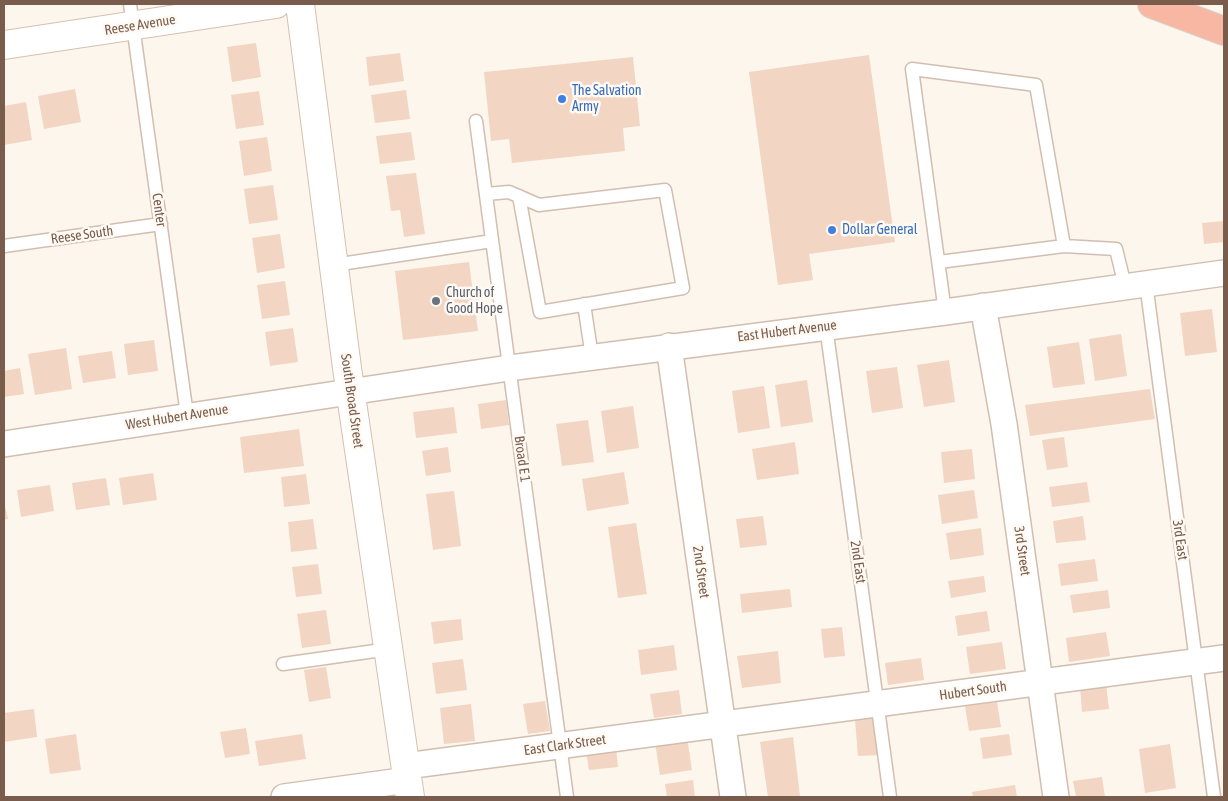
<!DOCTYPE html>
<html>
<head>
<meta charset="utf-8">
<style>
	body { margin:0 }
	#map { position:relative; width:1228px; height:801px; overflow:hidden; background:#fdf6ec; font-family:"Asap Condensed",sans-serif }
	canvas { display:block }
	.frame { position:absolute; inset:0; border:5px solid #7a5c4d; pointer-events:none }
</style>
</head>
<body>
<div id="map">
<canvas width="1228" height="801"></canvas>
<div class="frame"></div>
</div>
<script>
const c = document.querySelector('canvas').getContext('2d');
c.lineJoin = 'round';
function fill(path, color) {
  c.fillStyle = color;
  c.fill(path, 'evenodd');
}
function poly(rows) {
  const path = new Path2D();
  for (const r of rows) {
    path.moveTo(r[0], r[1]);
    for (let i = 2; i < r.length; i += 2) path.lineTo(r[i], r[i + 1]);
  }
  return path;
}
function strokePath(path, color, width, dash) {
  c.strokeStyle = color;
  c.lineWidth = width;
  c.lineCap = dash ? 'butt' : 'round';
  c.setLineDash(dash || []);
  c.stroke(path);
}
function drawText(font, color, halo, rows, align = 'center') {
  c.font = font + ' "Asap Condensed",sans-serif';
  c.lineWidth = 5;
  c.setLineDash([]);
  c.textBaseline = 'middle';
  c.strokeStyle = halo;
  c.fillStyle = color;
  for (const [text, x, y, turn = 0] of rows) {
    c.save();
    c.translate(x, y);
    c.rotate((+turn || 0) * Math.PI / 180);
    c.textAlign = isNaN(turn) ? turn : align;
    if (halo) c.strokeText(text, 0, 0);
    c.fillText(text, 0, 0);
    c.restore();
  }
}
fill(poly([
	[256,43,261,77,232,82,227,47],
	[400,53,404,81,369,86,366,57],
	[869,55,895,242,809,254,813,280,778,285,749,72],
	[633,57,640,126,623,128,625,151,512,163,509,139,491,141,484,72],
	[75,89,81,122,44,129,38,96],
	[406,90,410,119,375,123,371,95],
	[259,91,264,125,236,129,231,95],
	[26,102,32,140,4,145,4,106],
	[411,132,415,160,380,164,376,136],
	[267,137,272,171,244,176,239,141],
	[416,173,425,234,404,237,400,210,391,211,386,176],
	[273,185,278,220,249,224,244,189],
	[1224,221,1224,242,1204,244,1202,223],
	[280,234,285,268,257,273,252,238],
	[469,262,478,331,403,340,395,271],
	[285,281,290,315,262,319,257,285],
	[1212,309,1217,352,1185,356,1180,313],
	[293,328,298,362,270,366,265,332],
	[1121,334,1127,376,1095,381,1089,339],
	[154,340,158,371,128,375,124,344],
	[1079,342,1085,384,1053,388,1047,347],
	[66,348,72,389,35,395,28,354],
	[112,351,116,378,83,383,78,356],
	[949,360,955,402,924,407,917,365],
	[897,367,903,408,872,413,866,371],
	[20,368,24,394,4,397,4,371],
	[807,380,813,422,781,427,775,385],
	[764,386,770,428,738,433,732,391],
	[1150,389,1155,419,1030,436,1025,405],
	[506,400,509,425,481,429,478,404],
	[633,406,639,448,607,453,601,411],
	[454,407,457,433,416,438,413,412],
	[588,420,594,462,562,466,556,424],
	[299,429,304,466,244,473,240,437],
	[1064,437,1068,467,1047,470,1042,440],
	[795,442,799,474,757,480,752,449],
	[448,447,451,472,426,476,422,451],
	[972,449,975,479,944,483,941,452],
	[624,472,629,504,587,511,582,479],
	[153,473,157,500,123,505,119,478],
	[306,474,310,504,284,507,281,477],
	[106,478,110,505,76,510,72,483],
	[1087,482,1090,502,1052,507,1049,487],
	[50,485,54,511,21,517,17,490],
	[974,490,978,518,942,524,938,495],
	[454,491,461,546,433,550,426,494],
	[4,502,8,519,4,520],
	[763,516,767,545,740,548,736,519],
	[1083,516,1086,540,1056,543,1053,521],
	[313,519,317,549,291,552,288,522],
	[636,523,647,594,618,598,608,527],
	[981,528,984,555,950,560,946,533],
	[1095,559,1098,581,1061,586,1058,564],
	[318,564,322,594,296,597,292,567],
	[984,576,986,592,951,598,948,581],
	[790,589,792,607,742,613,740,594],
	[1108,590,1110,608,1073,613,1070,595],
	[326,610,331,644,302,648,297,614],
	[987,611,990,631,958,636,955,616],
	[461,619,463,640,434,644,431,622],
	[842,627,845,656,824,658,821,629],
	[1106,632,1110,656,1069,662,1066,638],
	[1002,642,1006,669,970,674,966,647],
	[674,645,677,670,641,675,638,650],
	[778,651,781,683,742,688,737,656],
	[921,658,924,680,888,685,885,663],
	[463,659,467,690,436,694,432,663],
	[326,667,331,698,309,702,304,670],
	[1106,684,1109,709,1082,712,1080,687],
	[679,690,682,714,654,718,650,694],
	[545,701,550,731,528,734,523,704],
	[997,702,1001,727,969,731,965,706],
	[471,704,475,741,444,744,440,708],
	[34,709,37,737,4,742,4,713],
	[874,717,878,755,858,756,855,719],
	[246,728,250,754,225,758,220,732],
	[76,734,81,770,50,774,45,739],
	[302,734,306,759,259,766,255,741],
	[1009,734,1012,755,983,759,980,738],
	[687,737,692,770,660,775,655,742],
	[793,737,800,796,768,797,760,742],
	[1170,744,1176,788,1145,793,1139,749],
	[616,747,618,767,589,770,586,751],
	[1102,777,1105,797,1076,797,1073,781],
	[693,780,695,797,667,797,665,784],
	[1015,785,1017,797,973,797,972,792]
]), '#f3d5c3');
const lane = poly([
	[130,4,187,415],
	[476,121,567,797],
	[486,194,509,192,539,205,665,190,683,288,540,312,519,196],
	[4,246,161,224],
	[939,262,1064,246],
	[334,265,492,241],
	[1146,283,1214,797],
	[584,304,592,357],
	[945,312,912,69,1036,85,1064,246,1116,249,1125,286],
	[826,326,890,797],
	[283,664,389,649]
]);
const street = poly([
	[983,306,1004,424,1056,797],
	[669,346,733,797],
	[4,444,509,368,945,312,1224,273],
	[406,766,1224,658],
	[284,797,408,780]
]);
const secondary = poly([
	[300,4,347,368,410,797],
	[4,45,276,4]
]);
const highway = poly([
	[1152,4,1224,31]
]);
strokePath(lane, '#d1beb0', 15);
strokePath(street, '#d1beb0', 28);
strokePath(secondary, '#d6c0b0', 30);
strokePath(highway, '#dad1cd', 30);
strokePath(lane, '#fff', 12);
strokePath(street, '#fff', 25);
strokePath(secondary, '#fff', 28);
strokePath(highway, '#f7b7a3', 28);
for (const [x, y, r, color] of [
	[562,99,5,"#3f7fe0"],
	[832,230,5,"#3f7fe0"],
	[436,301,5,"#6b7280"]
]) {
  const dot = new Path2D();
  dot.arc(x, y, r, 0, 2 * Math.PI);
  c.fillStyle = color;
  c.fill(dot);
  strokePath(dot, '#fffaf3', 2);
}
drawText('14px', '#7a5c4d', '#fffaf3', [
	["Reese Avenue",140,25,-9],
	["Center",159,210,82],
	["Reese South",82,235,-8],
	["East Hubert Avenue",787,331,-7],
	["South Broad Street",352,401,82],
	["West Hubert Avenue",177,417,-9],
	["Broad E 1",522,459,82],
	["3rd East",1180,540,82],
	["3rd Street",1022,551,82],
	["2nd East",858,562,82],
	["2nd Street",701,572,82],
	["Hubert South",973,691,-8],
	["East Clark Street",565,745,-8]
]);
drawText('14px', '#366cbe', '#fffaf3', [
	["The Salvation",572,91],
	["Army",572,107],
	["Dollar General",842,230]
], 'left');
drawText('14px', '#5b616d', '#fffaf3', [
	["Church of",446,293],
	["Good Hope",446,309]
], 'left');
</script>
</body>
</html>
